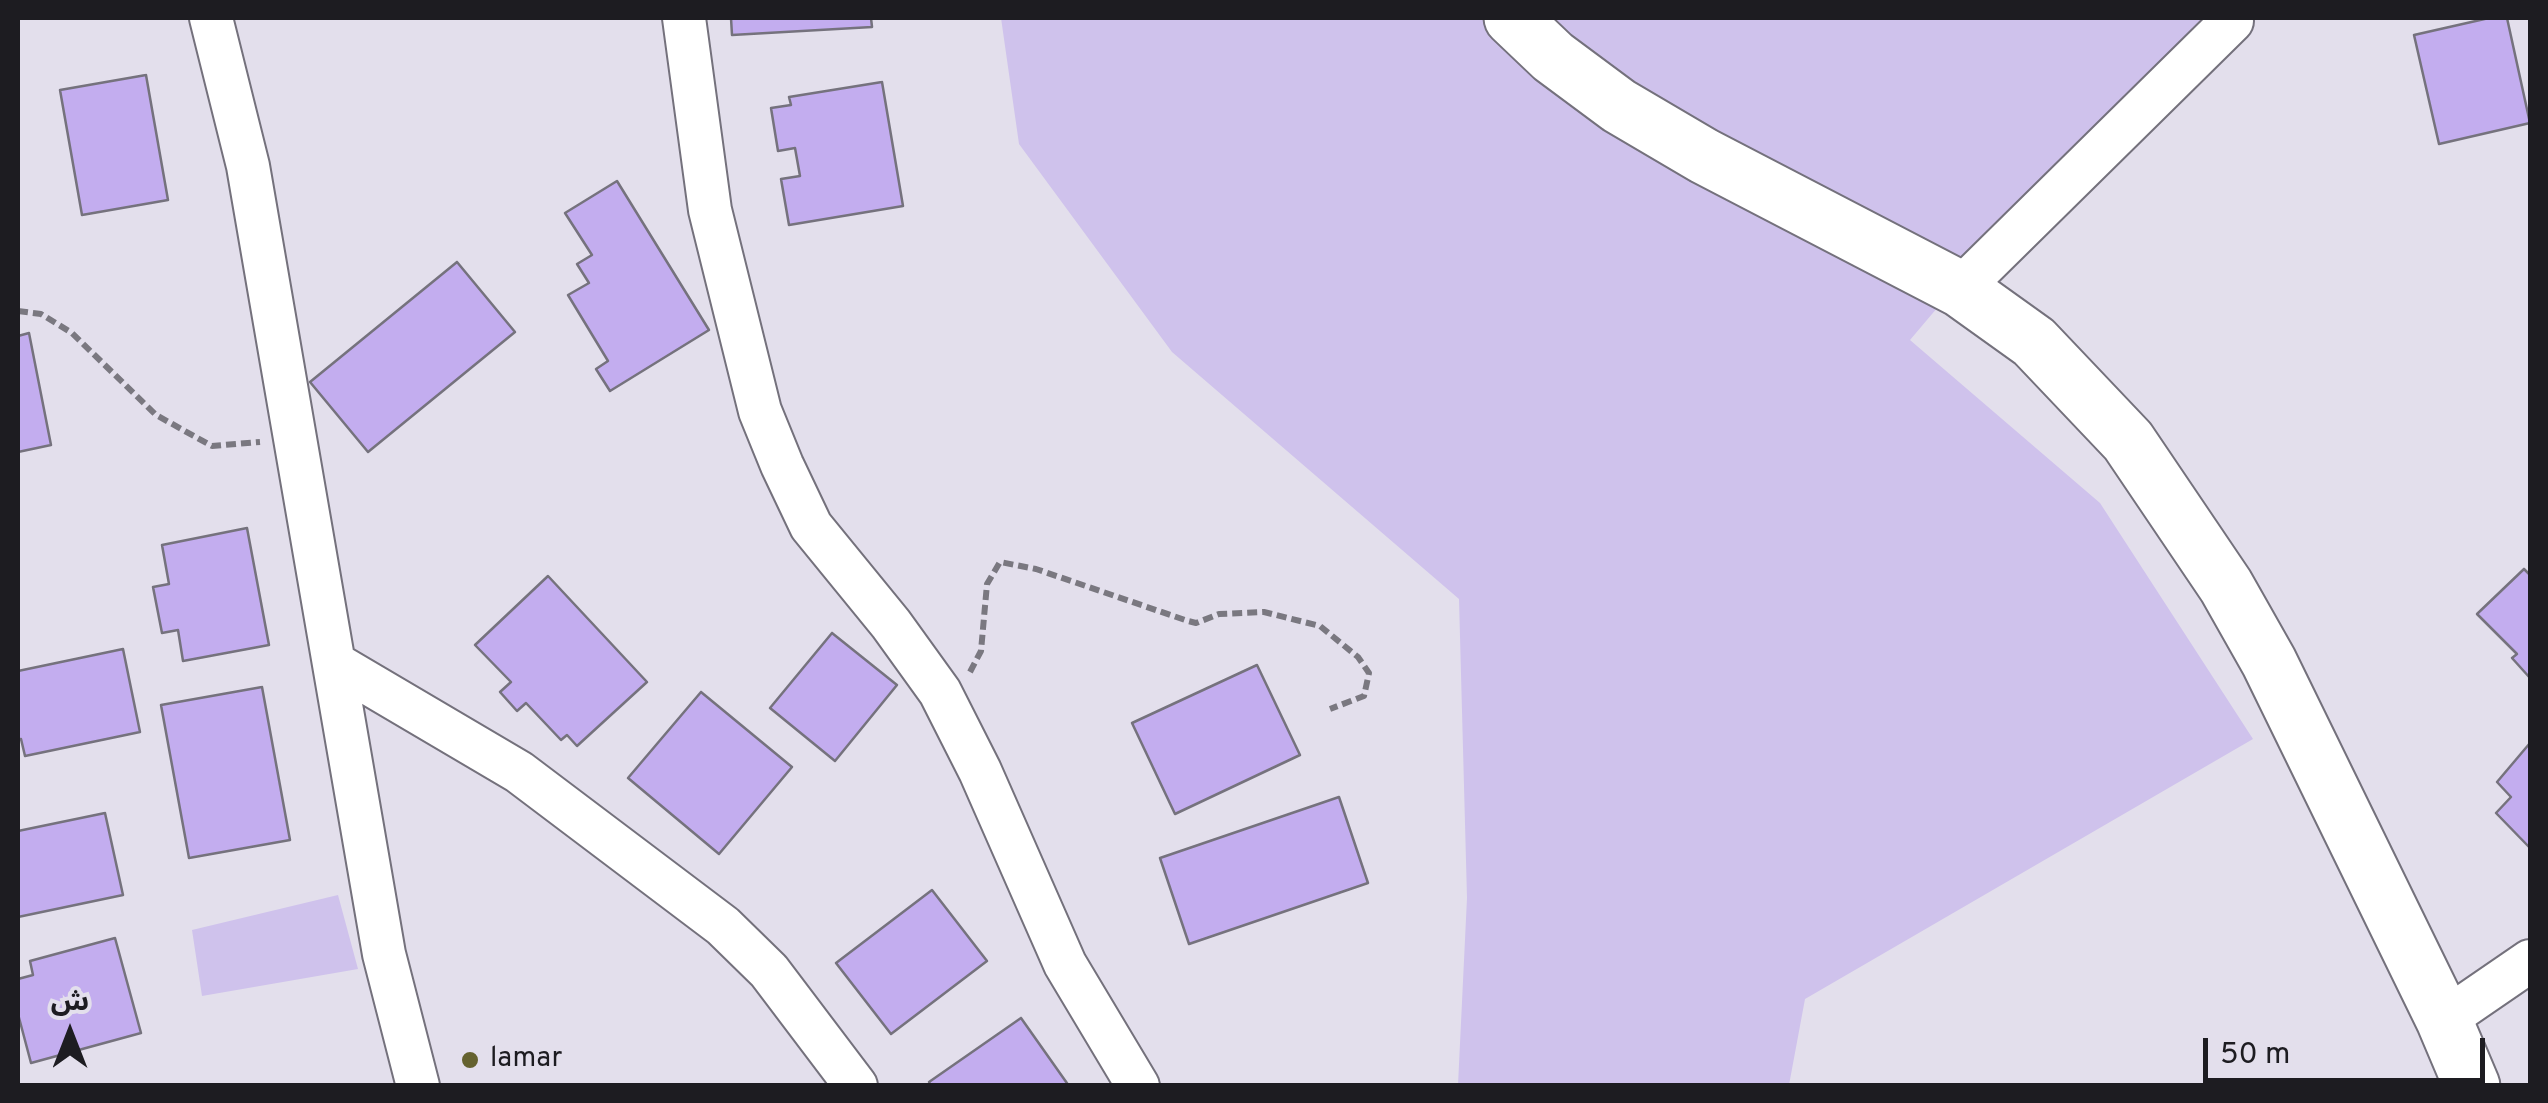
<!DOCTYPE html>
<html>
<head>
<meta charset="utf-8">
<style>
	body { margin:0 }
	#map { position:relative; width:2548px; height:1103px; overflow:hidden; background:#e3dfec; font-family:Overpass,"Noto Sans Arabic",sans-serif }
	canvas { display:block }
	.frame { position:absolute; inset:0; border:20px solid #1d1c21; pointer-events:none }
	.north { position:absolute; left:20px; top:983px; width:100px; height:100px; -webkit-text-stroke:8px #e3dfec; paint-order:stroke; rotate:0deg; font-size:28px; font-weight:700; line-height:40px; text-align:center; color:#1d1c21 }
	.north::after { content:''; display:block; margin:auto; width:35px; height:45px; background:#1d1c21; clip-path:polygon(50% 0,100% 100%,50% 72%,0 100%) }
	.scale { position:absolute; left:2203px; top:1038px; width:282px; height:45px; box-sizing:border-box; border:5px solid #1d1c21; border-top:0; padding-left:12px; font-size:30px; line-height:35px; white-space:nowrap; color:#1d1c21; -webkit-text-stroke:8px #e3dfec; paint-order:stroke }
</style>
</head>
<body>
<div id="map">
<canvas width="2548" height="1103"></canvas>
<div class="frame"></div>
<div class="north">ش</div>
<div class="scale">50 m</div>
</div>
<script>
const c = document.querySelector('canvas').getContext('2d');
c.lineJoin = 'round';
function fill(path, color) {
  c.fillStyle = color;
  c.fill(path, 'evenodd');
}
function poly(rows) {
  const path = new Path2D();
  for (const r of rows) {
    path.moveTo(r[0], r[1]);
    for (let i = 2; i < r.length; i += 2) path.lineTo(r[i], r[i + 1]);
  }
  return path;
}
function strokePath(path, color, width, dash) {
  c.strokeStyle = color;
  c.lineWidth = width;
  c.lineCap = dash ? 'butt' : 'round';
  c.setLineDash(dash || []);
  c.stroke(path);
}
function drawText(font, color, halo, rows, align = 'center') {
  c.font = font + ' Overpass,sans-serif';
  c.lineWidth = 8;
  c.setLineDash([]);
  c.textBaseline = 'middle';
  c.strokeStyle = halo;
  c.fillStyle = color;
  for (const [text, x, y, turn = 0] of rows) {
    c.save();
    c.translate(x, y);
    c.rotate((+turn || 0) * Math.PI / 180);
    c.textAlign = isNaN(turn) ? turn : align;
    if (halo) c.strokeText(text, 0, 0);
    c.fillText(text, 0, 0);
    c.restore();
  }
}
fill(poly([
	[1001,18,2212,18,2076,144,1910,340,2100,503,2253,739,1805,999,1789,1085,1458,1085,1467,898,1459,599,1172,352,1019,144],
	[338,895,358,969,202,996,192,930]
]), '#cfc2ec');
const building = poly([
	[731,18,871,18,872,27,732,35,731,18],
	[2489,18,2507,18,2530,123,2439,144,2414,35,2489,18],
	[146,75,168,200,82,215,60,90,146,75],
	[882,82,903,206,789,225,781,179,800,176,795,148,778,151,771,108,791,105,789,97,882,82],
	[617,181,709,330,610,391,596,369,608,361,568,295,589,283,577,264,592,255,565,213,617,181],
	[457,262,515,332,368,452,310,382,457,262],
	[29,333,51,445,18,452,18,336,29,333],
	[247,528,269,645,183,661,178,630,162,633,153,587,169,584,162,545,247,528],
	[2524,569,2530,575,2530,678,2512,658,2517,654,2477,614,2524,569],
	[548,576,647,682,577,746,567,735,561,740,526,703,517,711,500,692,511,682,475,645,548,576],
	[832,633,897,685,835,761,770,708,832,633],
	[123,649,140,732,25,756,21,739,18,740,18,671,123,649],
	[1257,665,1300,755,1175,814,1132,723,1257,665],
	[262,687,290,840,189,858,161,705,262,687],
	[701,692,792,767,719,854,628,778,701,692],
	[2530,743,2530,848,2496,813,2511,797,2497,782,2530,743],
	[1339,797,1368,883,1189,944,1160,858,1339,797],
	[105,813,123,895,18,917,18,831,105,813],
	[932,890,987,961,891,1034,836,963,932,890],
	[115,938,141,1033,31,1063,18,1014,18,979,33,975,30,961,115,938],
	[1021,1018,1069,1086,931,1086,929,1082,1021,1018]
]);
fill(building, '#c3adef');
strokePath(building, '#75727d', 2.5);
const street = poly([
	[211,18,248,166,384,954,418,1086],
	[684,18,710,210,760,411,782,465,811,526,891,624,940,692,980,771,1065,964,1138,1086],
	[1960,289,2232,21],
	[334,663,519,772,723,926,769,971,856,1086],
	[2444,1020,2530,961]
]);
const secondary = poly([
	[1512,18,1553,57,1619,106,1704,156,1960,289,2034,342,2128,441,2226,586,2269,662,2444,1020,2472,1086]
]);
strokePath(street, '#74717c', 46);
strokePath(secondary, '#74717c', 59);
strokePath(poly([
	[18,311,41,314,72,333,156,415,212,446,260,442],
	[970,672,981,651,987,584,1000,562,1036,569,1188,621,1196,623,1219,614,1264,612,1320,626,1358,657,1369,673,1364,696,1330,709]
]), '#7a7880', 6, [10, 5]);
strokePath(street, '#fff', 42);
strokePath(secondary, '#fff', 55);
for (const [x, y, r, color] of [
	[470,1060,10,"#65622f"]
]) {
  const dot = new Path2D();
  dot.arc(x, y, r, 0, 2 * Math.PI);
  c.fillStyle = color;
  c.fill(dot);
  strokePath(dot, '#e3dfec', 4);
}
drawText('28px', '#1d1c21', '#e3dfec', [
	["lamar",490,1060]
], 'left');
</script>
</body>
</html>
